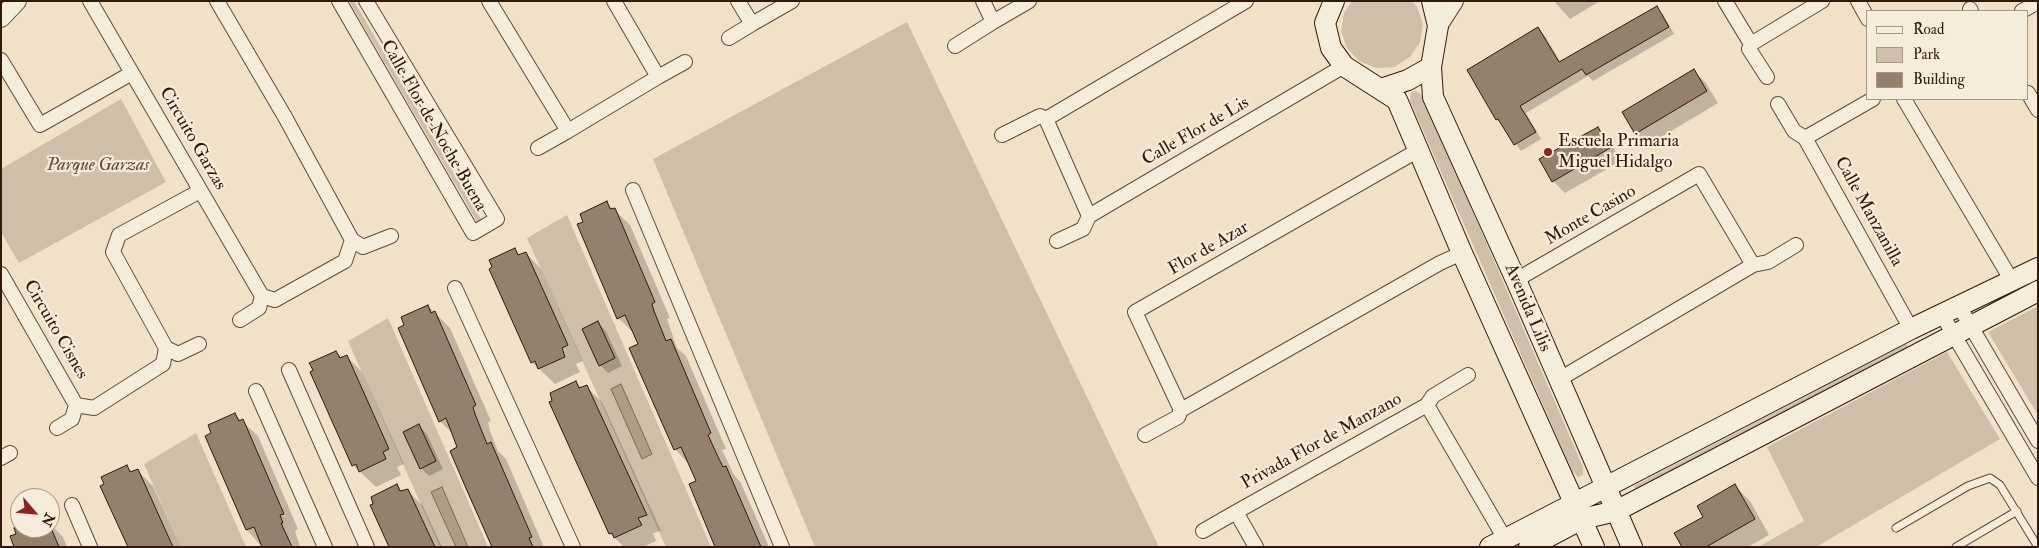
<!DOCTYPE html>
<html>
<head>
<meta charset="utf-8">
<style>
	body { margin:0 }
	#map { position:relative; width:2039px; height:548px; overflow:hidden; background:#f1e1c8; font-family:"IM FELL Double Pica",serif }
	canvas { display:block }
	.frame { position:absolute; inset:0; border:2px solid #30180b; pointer-events:none }
	.legend { position:absolute; left:1866px; top:10px; width:162px; height:90px; box-sizing:border-box; background:#f6ecdb; border:1px solid #a79788; margin:0; padding:6px 9px; list-style:none; font-size:15px; color:#30180b }
	.legend li { display:flex; align-items:center; gap:10px; height:25px }
	.legend b { width:25px; border:1px solid #a79788 }
	.north { position:absolute; left:10px; top:488px; width:50px; height:50px; box-sizing:border-box; background:#f6ecdb; border:1px solid #a79788; border-radius:50%; rotate:117deg; font-size:14px; font-weight:700; line-height:20px; text-align:center; color:#30180b }
	.north::after { content:''; display:block; margin:auto; width:18px; height:22px; background:#8f2418; clip-path:polygon(50% 0,100% 100%,50% 72%,0 100%) }
</style>
</head>
<body>
<div id="map">
<canvas width="2039" height="548"></canvas>
<div class="frame"></div>
<ul class="legend">
<li><b style="height:6px;background:#f6ecdb"></b>Road</li>
<li><b style="height:14px;background:#d0bfa8"></b>Park</li>
<li><b style="height:14px;background:#94816d"></b>Building</li>
</ul>
<div class="north">N</div>
</div>
<script>
const c = document.querySelector('canvas').getContext('2d');
c.lineJoin = 'round';
function fill(path, color) {
  c.fillStyle = color;
  c.fill(path, 'evenodd');
}
function poly(rows) {
  const path = new Path2D();
  for (const r of rows) {
    path.moveTo(r[0], r[1]);
    for (let i = 2; i < r.length; i += 2) path.lineTo(r[i], r[i + 1]);
  }
  return path;
}
function strokePath(path, color, width, dash) {
  c.strokeStyle = color;
  c.lineWidth = width;
  c.lineCap = dash ? 'butt' : 'round';
  c.setLineDash(dash || []);
  c.stroke(path);
}
function drawText(font, color, halo, rows, align = 'center') {
  c.font = font + ' "IM FELL Double Pica",serif';
  c.lineWidth = 4.5;
  c.setLineDash([]);
  c.textBaseline = 'middle';
  c.strokeStyle = halo;
  c.fillStyle = color;
  for (const [text, x, y, turn = 0] of rows) {
    c.save();
    c.translate(x, y);
    c.rotate((+turn || 0) * Math.PI / 180);
    c.textAlign = isNaN(turn) ? turn : align;
    if (halo) c.strokeText(text, 0, 0);
    c.fillText(text, 0, 0);
    c.restore();
  }
}
fill(poly([
	[349,1,354,1,483,223,479,225],
	[1352,1,1412,1,1417,7,1423,24,1420,42,1410,57,1394,67,1376,68,1359,61,1347,48,1341,31,1344,13],
	[907,22,1159,547,815,547,653,159],
	[1416,91,1423,96,1583,467,1583,475,1578,477,1572,471,1410,101,1411,92],
	[121,99,166,182,19,263,1,232,1,169],
	[567,215,711,547,666,547,527,238],
	[2038,306,2038,415,1988,332],
	[388,318,488,547,440,547,348,341],
	[1906,344,1908,347,1635,489,1634,486],
	[1947,352,2000,439,1816,547,1758,547,1804,521,1767,447],
	[196,433,246,547,181,547,144,464]
]), '#d0bfa8');
const water = poly([
	[621,384,652,454,642,459,611,389,621,384],
	[442,487,468,547,456,547,431,492,442,487]
]);
fill(water, '#af9d88');
strokePath(water, '#7c6856', 1);
fill(poly([
	[1554,1,1600,1,1570,19],
	[1656,7,1663,14,1674,34,1593,81,1588,76,1526,113,1541,139,1521,151,1497,119,1538,29,1545,36,1561,63],
	[1694,71,1706,83,1718,103,1648,145,1636,133],
	[1597,128,1609,140,1621,161,1565,193,1553,181],
	[607,203,630,225,670,318,667,319,677,348,686,356,726,449,722,450,734,475,741,483,769,547,717,547,698,482,690,465,675,449,639,345,634,333,618,318,585,222],
	[515,250,521,256,526,253,541,269,583,361,576,364,580,372,555,384,532,362],
	[428,306,450,328,491,421,488,422,490,431,498,451,506,459,544,547,493,547,454,435,440,421,406,325],
	[598,323,606,331,622,366,608,373,600,365],
	[336,353,342,359,347,357,362,372,404,464,397,467,401,475,376,487,353,465],
	[576,382,582,388,586,387,602,402,661,531,653,533,656,541,643,547,624,547,610,533],
	[235,415,258,436,298,529,295,531,300,547,262,547,247,530,207,437],
	[419,426,427,434,443,469,429,476,421,468],
	[127,467,133,472,137,470,153,486,181,547,129,547],
	[397,485,402,491,407,490,423,506,442,547,391,547],
	[1735,486,1750,501,1769,535,1748,547,1684,547],
	[20,524,20,528,50,528,50,524,63,537,67,547,16,547,18,534,15,526]
]), '#0003');
const building = poly([
	[1657,6,1669,27,1586,75,1582,69,1520,106,1536,132,1514,145,1498,119,1496,120,1467,70,1538,27,1559,62,1657,6],
	[1694,69,1707,91,1635,134,1622,112,1694,69],
	[1598,127,1610,148,1552,182,1539,159,1598,127],
	[607,201,610,209,615,208,655,302,652,304,654,311,666,341,671,339,711,433,708,435,719,459,723,467,726,466,761,547,715,547,689,484,696,481,681,447,674,450,629,348,638,344,625,315,617,319,577,224,583,222,580,214,607,201],
	[515,248,518,255,526,252,568,345,562,348,565,357,538,369,535,361,531,363,489,269,492,267,489,260,515,248],
	[428,305,431,313,435,311,476,405,473,407,475,414,487,444,491,442,532,537,529,538,533,547,492,547,465,486,450,451,457,447,446,418,439,422,398,328,404,325,401,317,428,305],
	[598,321,615,358,599,366,582,329,598,321],
	[336,351,340,358,347,355,389,449,383,452,386,459,359,472,356,464,352,466,310,372,313,370,309,363,336,351],
	[576,381,579,388,587,385,647,515,638,518,642,525,614,538,612,533,609,534,549,402,552,401,550,393,576,381],
	[235,413,239,421,243,419,284,514,280,515,283,523,281,523,292,547,262,547,254,527,246,530,205,436,211,433,208,425,235,413],
	[419,424,436,461,420,469,403,432,419,424],
	[127,465,130,472,138,469,173,547,128,547,100,486,104,484,101,477,127,465],
	[397,484,400,491,408,489,435,547,389,547,370,505,373,504,371,497,397,484],
	[1735,484,1755,519,1706,547,1682,547,1674,533,1703,517,1697,506,1735,484],
	[14,528,51,528,59,547,14,547,10,536,16,534,14,528]
]);
fill(building, '#94816d');
strokePath(building, '#30180b', 1);
const service = poly([
	[1896,528,1968,486,1990,478,2000,485,2038,547],
	[1956,547,2017,511]
]);
const minor = poly([
	[90,1,262,296,275,300,345,261,352,240,285,117,217,1],
	[339,1,473,233,497,219,366,1],
	[489,1,568,131,658,77,614,1],
	[738,1,752,24,792,1],
	[983,1,993,22,1029,1],
	[1246,1,1046,119,1089,216,1344,66],
	[1725,1,1751,44,1822,1],
	[1858,1,1868,19],
	[1970,9,1971,11],
	[2022,11,2038,2],
	[729,38,752,24],
	[1751,44,1749,49,1767,77],
	[955,46,993,22],
	[1,60,40,125,132,73],
	[658,77,685,62],
	[2028,93,2038,110],
	[1873,99,1805,138,1911,329],
	[1904,99,2012,281],
	[1778,104,1794,131,1805,138],
	[1002,135,1040,116,1046,119],
	[538,148,568,131],
	[1417,151,1135,312,1181,410,1440,263,1462,253],
	[633,190,782,547],
	[352,240,363,247,391,236],
	[1057,241,1083,229,1089,216],
	[1753,265,1768,262,1796,245],
	[1,274,76,405,94,408,163,364,166,348,113,252,119,235,200,191],
	[1516,280,1699,174,1753,265,1558,380],
	[455,288,573,547],
	[1959,306,2038,441],
	[1941,313,2038,478],
	[240,320,259,308,262,296],
	[166,348,178,354,199,344],
	[289,370,367,547],
	[256,391,325,547],
	[1427,405,1433,396,1468,375],
	[57,428,72,419,76,405],
	[1145,435,1178,417,1181,410],
	[1,458,10,453],
	[72,505,90,547],
	[1203,531,1236,512],
	[1256,547,1236,512,1427,405,1505,539]
]);
const tertiary = poly([
	[1,18,17,1],
	[1438,26,1454,1]
]);
const secondary = poly([
	[1334,1,1325,23,1331,48,1344,66,1397,100,1462,253,1594,547],
	[1432,1,1438,26,1431,67,1433,97,1516,280,1632,547],
	[1381,89,1408,80,1431,67],
	[1490,547,1911,329,2038,268],
	[1529,547,1582,519,1616,511,2038,291]
]);
strokePath(service, '#604a3a', 9);
strokePath(minor, '#604a3a', 16);
strokePath(tertiary, '#604a3a', 20);
strokePath(secondary, '#30180b', 22);
strokePath(service, '#f6ecdb', 7);
strokePath(minor, '#f6ecdb', 14);
strokePath(tertiary, '#f6ecdb', 18);
strokePath(secondary, '#f6ecdb', 20);
for (const [x, y, r, color] of [
	[1548,152,5,"#8f2418"]
]) {
  const dot = new Path2D();
  dot.arc(x, y, r, 0, 2 * Math.PI);
  c.fillStyle = color;
  c.fill(dot);
  strokePath(dot, '#f6ecdb', 2);
}
drawText('18px', '#30180b', '#f6ecdb', [
	["Calle Flor de Noche Buena",433,126,60],
	["Calle Flor de Lis",1196,132,-30],
	["Circuito Garzas",192,139,60],
	["Calle Manzanilla",1868,212,61],
	["Monte Casino",1591,216,-30],
	["Flor de Azar",1209,249,-30],
	["Avenida Lilis",1527,308,67],
	["Circuito Cisnes",55,330,60],
	["Privada Flor de Manzano",1322,442,-29]
]);
drawText('18px', '#30180b', '#f6ecdb', [
	["Escuela Primaria",1558,142],
	["Miguel Hidalgo",1558,163]
], 'left');
drawText('italic 18px', '#604a3a', '#f6ecdb', [
	["Parque Garzas",98,166]
]);
</script>
</body>
</html>
